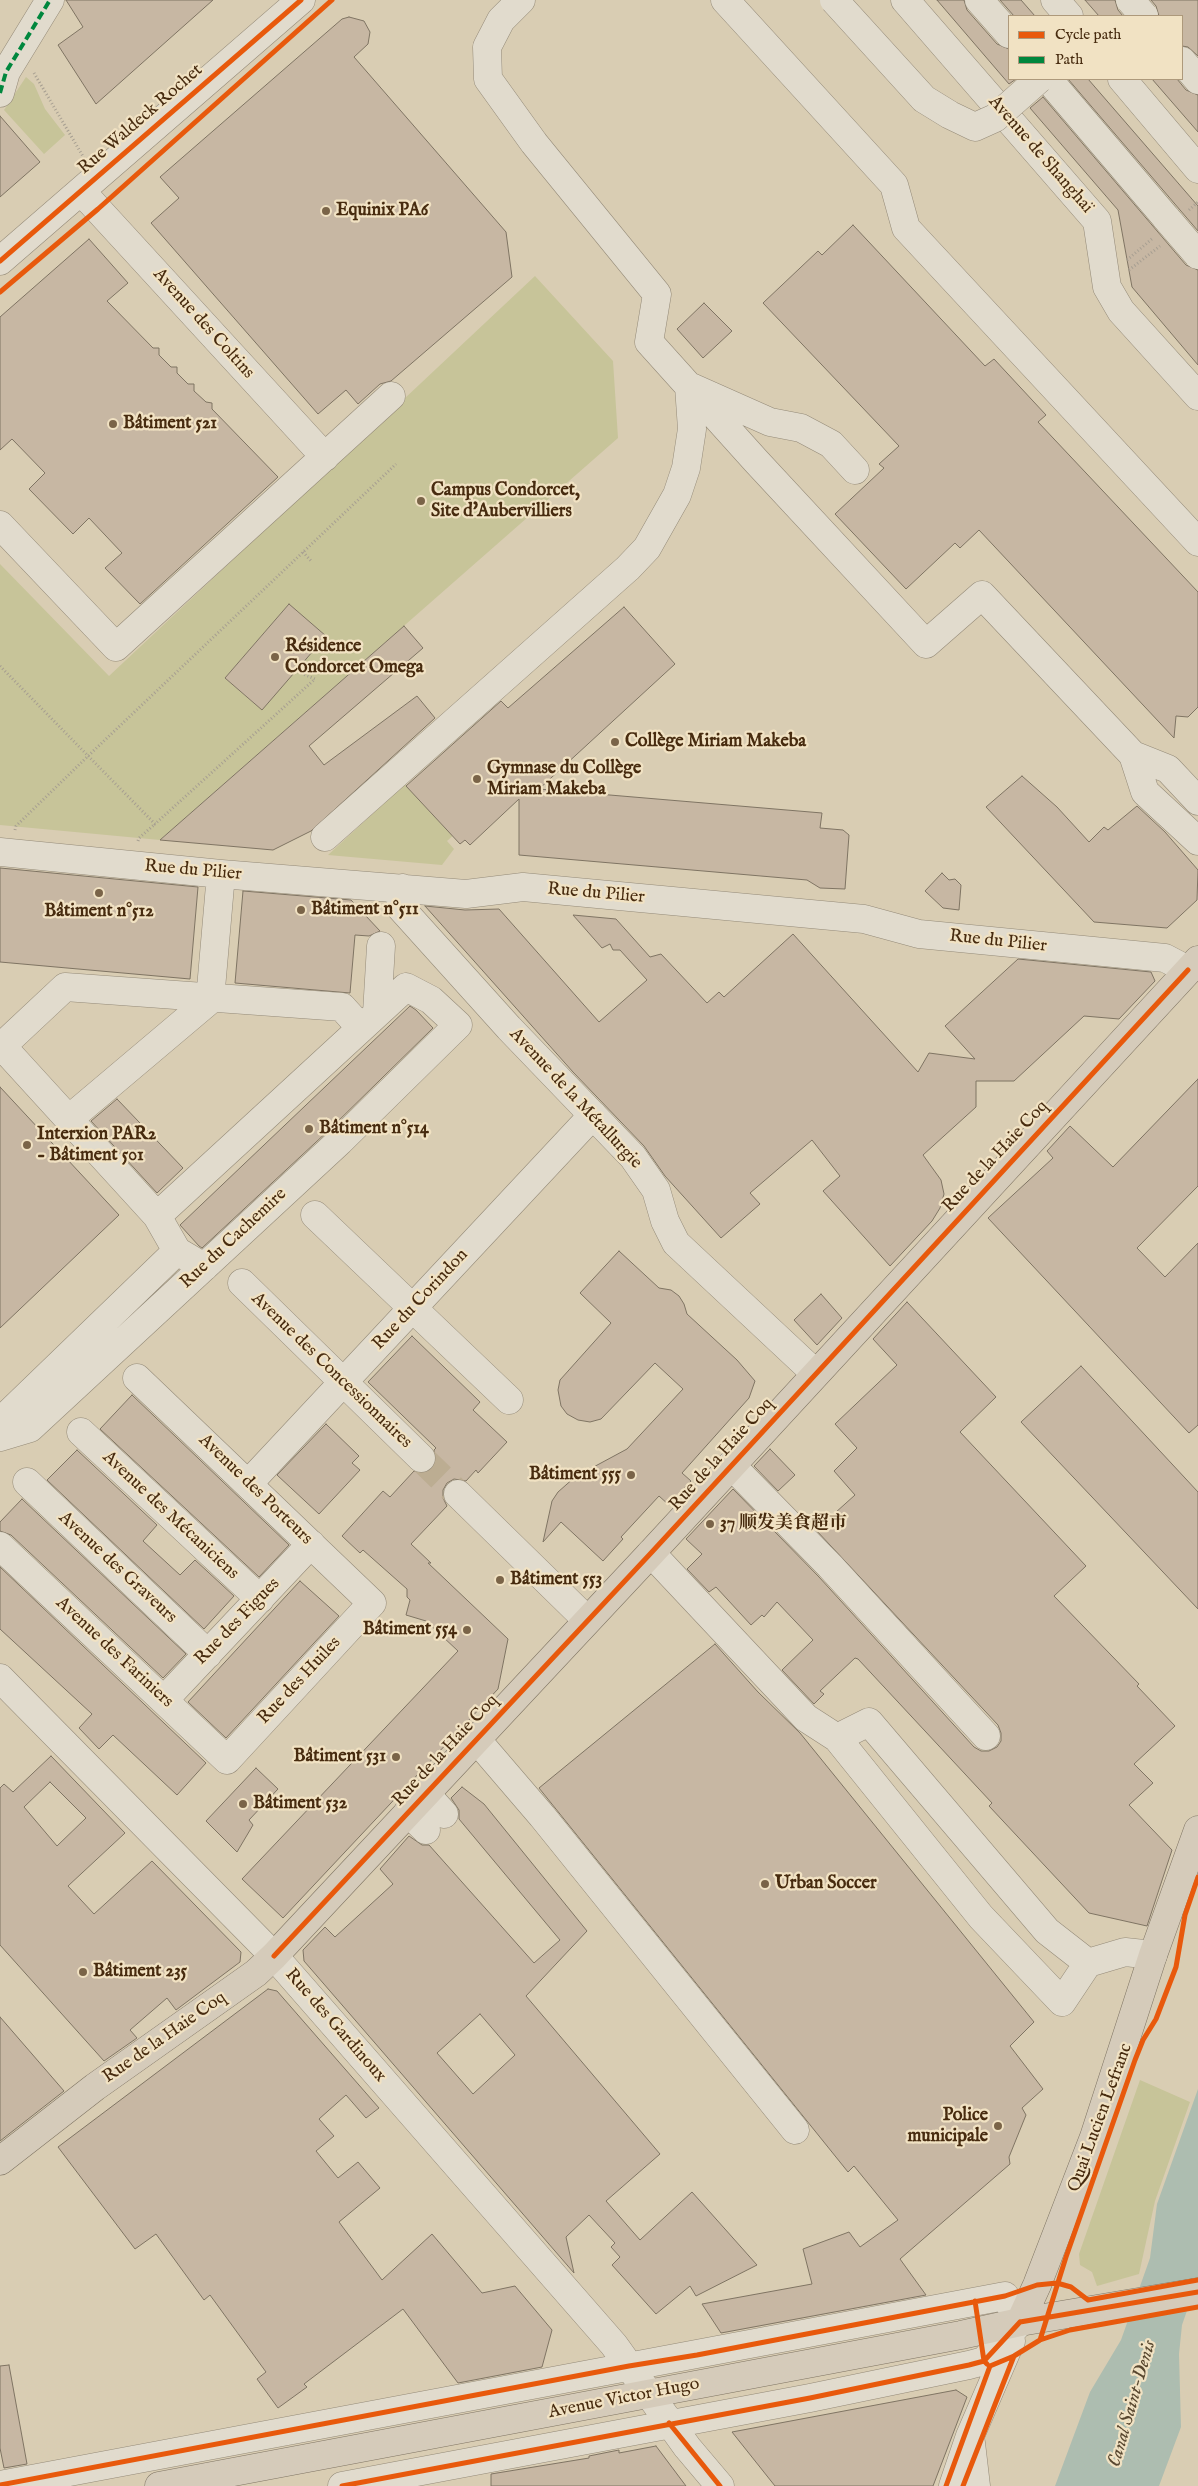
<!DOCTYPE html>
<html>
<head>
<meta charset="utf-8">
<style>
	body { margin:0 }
	#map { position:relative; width:1198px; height:2486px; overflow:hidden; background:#d9cdb3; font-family:"IM FELL English",serif }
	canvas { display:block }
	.legend { position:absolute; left:1008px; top:15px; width:175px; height:65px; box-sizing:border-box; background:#f1e2c3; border:1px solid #ad997b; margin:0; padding:6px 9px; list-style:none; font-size:15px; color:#472b0f }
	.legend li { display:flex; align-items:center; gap:10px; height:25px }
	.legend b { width:25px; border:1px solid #ad997b }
</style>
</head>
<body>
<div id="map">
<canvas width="1198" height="2486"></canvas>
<ul class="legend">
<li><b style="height:6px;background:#e8590c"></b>Cycle path</li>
<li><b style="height:6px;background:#00873e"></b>Path</li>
</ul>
</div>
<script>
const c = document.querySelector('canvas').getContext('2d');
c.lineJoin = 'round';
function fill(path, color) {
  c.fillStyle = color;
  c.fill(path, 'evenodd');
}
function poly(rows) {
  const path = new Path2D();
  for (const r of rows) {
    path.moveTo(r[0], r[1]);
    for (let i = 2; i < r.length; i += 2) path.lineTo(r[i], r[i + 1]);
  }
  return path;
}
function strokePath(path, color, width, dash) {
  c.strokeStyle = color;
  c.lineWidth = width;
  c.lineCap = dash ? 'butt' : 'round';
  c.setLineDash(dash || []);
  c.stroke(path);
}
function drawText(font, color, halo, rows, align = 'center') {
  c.font = font + ' "IM FELL English","Noto Serif SC",serif';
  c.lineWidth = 4.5;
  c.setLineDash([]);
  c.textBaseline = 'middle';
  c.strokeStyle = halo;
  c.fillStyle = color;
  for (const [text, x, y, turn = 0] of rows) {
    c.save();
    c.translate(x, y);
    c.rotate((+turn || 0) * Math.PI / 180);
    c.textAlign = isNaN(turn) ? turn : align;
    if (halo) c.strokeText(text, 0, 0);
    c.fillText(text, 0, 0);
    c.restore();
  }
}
fill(poly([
	[26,77,34,84,45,109,65,135,44,154,4,110],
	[535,276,613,361,618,438,160,840,0,825,0,564,109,676],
	[289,604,256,705,225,678],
	[405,784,450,833,456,833,447,841,454,849,442,865,328,855],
	[1140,2080,1190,2102,1155,2201,1139,2274,1097,2286,1092,2272,1080,2265,1079,2254]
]), '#c7c499');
fill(poly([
	[1198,2089,1198,2279,1182,2325,1179,2354,1181,2427,1159,2486,1055,2486,1090,2392,1121,2340,1150,2258,1157,2204]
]), '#adbdb0');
const building = poly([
	[66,0,213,0,96,104,58,45,83,27,66,0],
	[937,0,964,0,967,10,997,44,1009,49,1009,79,1016,79,1009,84,937,0],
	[1000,0,1021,0,1035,16,1014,16,1000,0],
	[1085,0,1115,0,1118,10,1123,16,1099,16,1085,0],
	[1151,0,1198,0,1198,56,1188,47,1182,46,1182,16,1159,16,1156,6,1151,0],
	[349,17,364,21,370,32,368,44,354,57,506,232,512,277,391,381,380,384,358,404,346,390,318,414,151,223,179,198,160,177,342,19,349,17],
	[1068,79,1088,79,1198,206,1198,231,1068,79],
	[1152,79,1177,79,1186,90,1198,95,1198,132,1152,79],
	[1043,97,1186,265,1198,270,1198,365,1132,287,1118,210,1030,108,1043,97],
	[0,116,40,162,0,197,0,116],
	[853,225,985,366,994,359,1046,415,1038,422,1198,592,1198,707,1188,717,1176,716,1174,738,979,530,960,548,955,543,906,589,835,514,884,468,879,464,899,446,763,303,818,251,822,255,853,225],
	[89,239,128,283,107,301,153,348,159,348,159,355,171,367,177,367,177,373,188,384,194,384,194,391,206,402,212,403,212,409,278,477,140,604,105,568,122,553,89,518,73,534,29,489,45,473,12,439,0,450,0,317,89,239],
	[704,303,732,331,703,358,677,329,704,303],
	[289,604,326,636,262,710,225,678,289,604],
	[624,607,675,664,539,789,822,813,820,828,843,830,849,835,845,889,820,888,807,880,519,855,519,799,470,845,465,840,460,844,406,786,501,701,508,708,624,607],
	[404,626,423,648,309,746,324,765,417,696,435,718,311,831,273,850,160,840,404,626],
	[1022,776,1057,807,1089,842,1104,827,1108,830,1137,806,1165,832,1198,870,1197,900,1167,928,1094,922,986,807,1022,776],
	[0,868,198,887,190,979,0,962,0,868],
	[942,873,949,880,955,879,961,885,959,910,943,908,925,891,942,873],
	[243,891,351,900,380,931,369,936,355,935,350,993,235,983,243,891],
	[425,906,465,910,499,909,599,1022,647,980,620,950,613,950,610,944,602,948,573,915,616,919,650,957,661,954,707,1003,719,992,724,997,793,934,918,1072,929,1053,975,1059,945,1026,1018,959,1151,972,1155,981,1119,1019,1084,1016,1014,1081,976,1081,976,1107,923,1155,941,1180,944,1194,940,1208,932,1221,890,1266,823,1191,840,1176,812,1140,750,1193,760,1204,721,1238,665,1176,644,1146,573,1072,425,906],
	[410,1006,416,1010,433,1028,329,1130,202,1248,199,1246,180,1225,410,1006],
	[1198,1079,1198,1186,1137,1248,1165,1277,1198,1243,1198,1425,1189,1433,988,1218,1053,1158,1047,1151,1070,1126,1113,1167,1198,1079],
	[0,1087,119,1215,0,1328,0,1087],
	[117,1099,183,1168,157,1193,91,1121,117,1099],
	[619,1251,659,1288,671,1290,679,1296,684,1304,687,1314,737,1360,755,1381,749,1398,682,1473,691,1481,669,1505,659,1496,621,1537,623,1539,603,1561,561,1522,543,1542,552,1501,558,1492,575,1477,627,1449,683,1389,655,1363,601,1419,590,1422,578,1420,567,1414,561,1406,558,1390,560,1380,611,1323,580,1293,619,1251],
	[821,1294,842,1318,817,1345,794,1320,821,1294],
	[907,1302,996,1397,960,1432,1086,1566,1054,1596,1139,1684,1137,1686,1175,1726,1134,1764,1153,1783,1129,1805,1172,1850,1147,1926,1089,1913,989,1806,992,1803,858,1659,855,1658,820,1691,824,1694,814,1704,782,1670,813,1640,777,1602,764,1617,762,1615,751,1625,716,1587,709,1592,687,1569,702,1554,686,1539,733,1489,819,1577,974,1747,981,1751,989,1751,997,1747,1001,1741,1001,1733,998,1725,816,1530,855,1495,834,1471,857,1448,835,1424,897,1365,873,1339,907,1302],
	[412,1336,480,1402,473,1410,507,1442,478,1473,476,1470,466,1481,454,1479,447,1483,443,1490,443,1498,447,1506,411,1544,431,1563,428,1563,508,1639,498,1689,283,1918,242,1879,458,1651,426,1621,406,1615,410,1600,407,1597,407,1589,363,1550,360,1553,342,1536,383,1491,390,1497,414,1471,426,1473,432,1469,436,1462,434,1450,436,1448,368,1382,412,1336],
	[1081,1366,1198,1492,1198,1609,1021,1422,1081,1366],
	[132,1395,289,1545,259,1577,100,1429,132,1395],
	[326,1424,359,1456,352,1463,360,1470,319,1514,277,1475,326,1424],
	[770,1449,795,1475,778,1491,754,1466,770,1449],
	[77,1450,157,1525,143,1541,180,1575,195,1560,234,1596,204,1629,47,1480,77,1450],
	[22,1499,186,1654,163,1678,11,1535,0,1531,0,1522,22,1499],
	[0,1567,206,1763,177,1795,113,1735,99,1749,79,1728,92,1714,0,1629,0,1567],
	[300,1581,339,1616,226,1738,188,1702,300,1581],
	[715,1644,758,1692,800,1733,1034,2022,1010,2046,1043,2089,1022,2108,1026,2115,1009,2157,1010,2164,900,2259,926,2295,721,2333,702,2304,812,2284,803,2249,849,2232,860,2247,898,2220,854,2166,848,2172,539,1788,715,1644],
	[51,1756,125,1833,68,1886,94,1914,152,1861,241,1952,240,1962,176,2010,167,1998,130,2030,137,2038,104,2061,0,1945,0,1788,4,1784,13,1792,51,1756],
	[50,1782,86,1818,57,1846,24,1807,50,1782],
	[256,1768,278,1789,249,1820,253,1825,237,1852,206,1821,256,1768],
	[462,1787,484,1804,587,1931,526,1996,660,2154,606,2201,640,2240,692,2192,757,2265,696,2296,690,2286,656,2314,612,2265,620,2257,611,2247,615,2243,589,2215,566,2237,574,2273,304,1961,303,1950,325,1927,335,1937,393,1884,380,1869,409,1836,422,1845,429,1845,534,1963,560,1940,459,1819,459,1810,451,1798,462,1787],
	[480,2014,515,2055,473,2094,437,2053,480,2014],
	[268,1989,277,1991,379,2108,366,2118,346,2095,319,2119,334,2136,316,2151,338,2178,358,2162,380,2188,339,2222,382,2280,432,2234,482,2293,515,2286,552,2330,542,2367,458,2383,403,2309,304,2384,307,2387,278,2408,257,2379,266,2372,210,2295,204,2300,156,2234,135,2249,58,2147,268,1989],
	[0,2017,64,2091,0,2141,0,2017],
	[9,2365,27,2464,4,2468,0,2448,0,2366,9,2365],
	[956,2390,967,2397,933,2486,775,2486,732,2432,956,2390],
	[656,2446,686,2486,491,2486,491,2474,589,2458,589,2456,619,2450,619,2453,656,2446]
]);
fill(building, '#c7b7a3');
strokePath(building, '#7f7463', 1);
strokePath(poly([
	[421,1458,458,1494]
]), '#bcad92', 28, [28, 14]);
const minor = poly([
	[521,0,501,20,487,47,488,79,534,143,657,294,649,342,756,461,926,644,982,595,1133,755],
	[725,0,894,185,906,228,1198,542],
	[905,0,1097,221,1107,287,1121,311,1198,396],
	[979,0,1009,34],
	[1055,0,1069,16],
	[1182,61,1198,80],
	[1048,79,1167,219],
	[1122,79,1198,169],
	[0,93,6,72,50,0],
	[81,191,325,457],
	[0,261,301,0],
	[0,525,116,647,391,396],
	[1198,801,1168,769,1133,755,1145,792,1198,841],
	[325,837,628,568,647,548,677,495,686,468,692,429,689,386,770,422,801,428,831,444,855,470],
	[0,852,221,874,466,894,523,887,864,919,919,934,1165,958,1188,970],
	[402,888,400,907,509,1028,633,1157,656,1190,665,1221,676,1243,815,1373],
	[377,1013,381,946],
	[0,1044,157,1216,177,1251,204,1267],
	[2,1046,65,987,342,1007,361,1028],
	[69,1119,210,1000,221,874],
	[315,1215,509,1400],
	[242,1283,421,1458],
	[0,1422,177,1251],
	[81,1432,260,1599],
	[0,1437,30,1428,340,1141,458,1025,431,1000,406,987,157,1216],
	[731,1465,830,1566,986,1736],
	[27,1482,208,1654],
	[248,1484,593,1115],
	[458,1494,587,1620],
	[0,1546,227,1760,372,1603,137,1378],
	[651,1553,806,1718,837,1738,981,1917,1062,2002,1088,1963,1125,1952,1153,1955],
	[0,1678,274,1956,614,2345,687,2447,720,2486],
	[164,1700,311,1544],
	[837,1738,869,1722,1047,1931,1088,1963],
	[476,1739,542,1816,795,2130],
	[426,1794,444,1814],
	[408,1812,426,1830],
	[971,2443,976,2486],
	[0,2485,1005,2296,1020,2322],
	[342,2486,810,2398,969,2365,984,2361,1020,2322],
	[953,2486,970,2436,1011,2341]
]);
const major = poly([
	[0,2161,95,2087,256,1973,274,1956,651,1553,1198,960],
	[1020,2322,1037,2285,1094,2137,1153,1955,1198,1830],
	[159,2486,961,2335,1020,2322,1198,2292]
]);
strokePath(minor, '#948a78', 29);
strokePath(major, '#7f7463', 29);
strokePath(poly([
	[34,73,84,158],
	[1189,210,1198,202],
	[1127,260,1153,238],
	[1129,270,1160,246],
	[303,552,312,562],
	[0,666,155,824,315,679,287,667],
	[15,830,16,826,87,757,396,464],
	[138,841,139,838,155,824]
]), '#a69e91', 3, [1, 2.5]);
strokePath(minor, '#e1dbcd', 28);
strokePath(major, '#d5cbba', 28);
const minorBridge = poly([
	[834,0,924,99,950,115,975,127,995,118,1039,79],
	[1130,0,1144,16],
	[1167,219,1198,255]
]);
strokePath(minorBridge, '#948a78', 29, []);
strokePath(minorBridge, '#e1dbcd', 28);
strokePath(poly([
	[0,93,6,72,50,0]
]), '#00873e', 4, [8, 4]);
strokePath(poly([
	[0,261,301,0],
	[0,292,98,209,332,0],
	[274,1956,651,1553,1188,970],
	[975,2301,984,2361,987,2364],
	[1020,2322,1198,2292],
	[1040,2340,1066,2257,1135,2060,1143,2040,1156,2019,1176,1967,1185,1915,1198,1877],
	[990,2366,1014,2356,1040,2340,1070,2330,1198,2307],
	[669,2423,720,2486],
	[0,2485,629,2366,697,2355,1005,2296,1037,2285,1057,2283,1071,2287,1088,2300,1198,2280],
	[342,2486,810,2398,969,2365,984,2361,1020,2322],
	[946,2486,990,2366],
	[963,2486,1014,2356]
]), '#e8590c', 5);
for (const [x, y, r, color] of [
	[326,211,5,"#7a6448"],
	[113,424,5,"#7a6448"],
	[421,501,5,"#7a6448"],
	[275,657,5,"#7a6448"],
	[615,742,5,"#7a6448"],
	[477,779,5,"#7a6448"],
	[99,893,5,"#7a6448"],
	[301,910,5,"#7a6448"],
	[309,1129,5,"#7a6448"],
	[27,1145,5,"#7a6448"],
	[631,1475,5,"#7a6448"],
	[710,1524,5,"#7a6448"],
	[500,1580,5,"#7a6448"],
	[467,1630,5,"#7a6448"],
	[396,1757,5,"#7a6448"],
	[243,1804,5,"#7a6448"],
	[765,1884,5,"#7a6448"],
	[83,1972,5,"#7a6448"],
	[998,2126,5,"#7a6448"]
]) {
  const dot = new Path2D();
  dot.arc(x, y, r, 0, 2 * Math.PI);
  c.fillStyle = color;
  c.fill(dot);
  strokePath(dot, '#f1e2c3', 2);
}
drawText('18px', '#472b0f', '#f1e2c3', [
	["Rue Waldeck Rochet",141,120,-41],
	["Avenue de Shanghaï",1040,155,49],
	["Avenue des Coltins",203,324,48],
	["Rue du Pilier",193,871,5],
	["Rue du Pilier",596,894,5],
	["Rue du Pilier",998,942,6],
	["Avenue de la Métallurgie",575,1099,47],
	["Rue de la Haie Coq",996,1157,-47],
	["Rue du Cachemire",234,1239,-43],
	["Rue du Corindon",421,1300,-47],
	["Avenue des Concessionnaires",331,1371,44],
	["Rue de la Haie Coq",722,1455,-48],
	["Avenue des Porteurs",255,1490,44],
	["Avenue des Mécaniciens",170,1516,43],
	["Avenue des Graveurs",117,1568,43],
	["Rue des Figues",238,1622,-46],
	["Avenue des Fariniers",114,1653,43],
	["Rue des Huiles",300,1681,-47],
	["Rue de la Haie Coq",446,1751,-47],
	["Rue des Gardinoux",335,2026,49],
	["Rue de la Haie Coq",165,2038,-35],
	["Quai Lucien Lefranc",1101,2118,-70],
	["Avenue Victor Hugo",624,2399,-11]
]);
drawText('bold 18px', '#472b0f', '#f1e2c3', [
	["Equinix PA6",336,211],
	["Bâtiment 521",123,424],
	["Campus Condorcet,",431,491],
	["Site d'Aubervilliers",431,512],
	["Résidence",285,647],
	["Condorcet Omega",285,668],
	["Collège Miriam Makeba",625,742],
	["Gymnase du Collège",487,769],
	["Miriam Makeba",487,790],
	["Bâtiment n°511",311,910],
	["Bâtiment n°512",99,912,"center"],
	["Bâtiment n°514",319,1129],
	["Interxion PAR2",37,1135],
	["- Bâtiment 501",37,1156],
	["Bâtiment 555",621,1475,"right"],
	["37 顺发美食超市",720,1524],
	["Bâtiment 553",510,1580],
	["Bâtiment 554",457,1630,"right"],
	["Bâtiment 531",386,1757,"right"],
	["Bâtiment 532",253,1804],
	["Urban Soccer",775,1884],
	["Bâtiment 235",93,1972],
	["Police",988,2116,"right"],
	["municipale",988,2137,"right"]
], 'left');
drawText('italic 19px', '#58472f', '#f1e2c3', [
	["Canal Saint-Denis",1133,2404,-74]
]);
</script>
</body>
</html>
